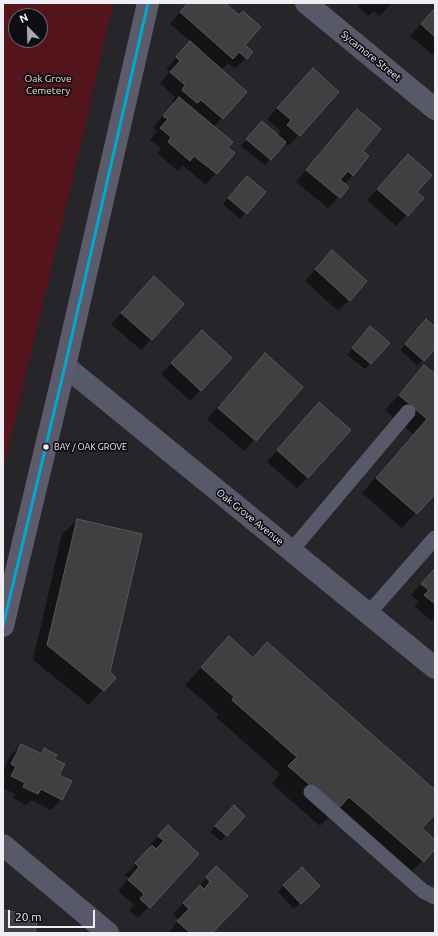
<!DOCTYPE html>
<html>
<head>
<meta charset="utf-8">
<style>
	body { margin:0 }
	#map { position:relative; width:438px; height:936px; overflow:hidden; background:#272529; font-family:Ubuntu,sans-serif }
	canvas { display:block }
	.frame { position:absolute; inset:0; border:4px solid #f1eef3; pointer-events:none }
	.north { position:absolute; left:8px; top:8px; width:40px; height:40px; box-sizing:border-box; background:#0f0d11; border:1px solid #69676b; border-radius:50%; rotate:337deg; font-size:11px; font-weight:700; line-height:16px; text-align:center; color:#f1eef3 }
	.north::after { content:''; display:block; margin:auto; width:14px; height:18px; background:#aaa8ac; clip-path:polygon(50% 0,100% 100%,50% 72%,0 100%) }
	.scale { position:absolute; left:8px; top:910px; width:87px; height:18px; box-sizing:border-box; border:2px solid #f1eef3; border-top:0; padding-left:5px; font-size:12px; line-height:14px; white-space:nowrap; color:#f1eef3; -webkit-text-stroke:3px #0f0d11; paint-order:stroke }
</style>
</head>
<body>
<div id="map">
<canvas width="438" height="936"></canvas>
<div class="frame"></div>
<div class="north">N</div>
<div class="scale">20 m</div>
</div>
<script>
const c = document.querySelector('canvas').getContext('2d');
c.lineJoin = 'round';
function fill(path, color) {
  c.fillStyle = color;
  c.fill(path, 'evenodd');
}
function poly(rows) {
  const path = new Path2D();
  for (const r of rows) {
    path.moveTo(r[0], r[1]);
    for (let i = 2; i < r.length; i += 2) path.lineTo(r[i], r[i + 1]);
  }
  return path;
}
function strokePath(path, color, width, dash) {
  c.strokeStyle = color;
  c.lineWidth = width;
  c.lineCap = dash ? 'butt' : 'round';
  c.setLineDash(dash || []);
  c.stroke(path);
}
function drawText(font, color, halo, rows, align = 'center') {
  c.font = font + ' Ubuntu,sans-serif';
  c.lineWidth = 3.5;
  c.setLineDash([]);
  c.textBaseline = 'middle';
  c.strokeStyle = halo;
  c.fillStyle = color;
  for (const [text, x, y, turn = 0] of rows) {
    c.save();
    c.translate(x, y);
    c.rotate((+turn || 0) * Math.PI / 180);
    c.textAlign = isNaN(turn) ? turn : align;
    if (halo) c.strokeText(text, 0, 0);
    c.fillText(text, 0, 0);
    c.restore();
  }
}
fill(poly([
	[3,3,113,3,84,131,3,471],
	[16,16,40,16,40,40,16,40]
]), '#53151b');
fill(poly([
	[188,3,223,3,244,45,246,58,235,69,228,63,221,70,222,118,213,127,227,148,233,153,206,185,183,166,178,171,157,153,161,149,150,140,157,131,153,127,174,103,172,101,175,97,160,83,170,72,166,69,191,42,170,24],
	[361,3,392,3,379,16,374,11,368,16,358,7],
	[435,8,435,53,433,55,410,36],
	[302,81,338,92,299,135,288,146,285,143,265,165,241,146,256,128,277,136,281,132,267,119],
	[357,111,361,151,353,175,344,184,348,187,328,208,296,182,346,122],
	[408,155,416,192,407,215,396,226,367,200],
	[247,177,265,192,240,219,223,204],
	[322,262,349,300,338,311,305,281],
	[154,278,151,339,141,350,111,324],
	[420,326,435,328,435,347,418,366,400,350],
	[365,333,389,343,365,369,347,355],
	[191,342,231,358,190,401,161,374],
	[265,355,302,387,244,451,207,419],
	[424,367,435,376,435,492,402,528,362,493,413,434,385,410],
	[319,403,308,478,297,488,267,462],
	[77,520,109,672,114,678,89,705,33,660,62,534],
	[435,567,435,617,431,621,414,606,419,602,411,595],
	[229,637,252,658,267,643,435,791,435,812,421,828,435,841,435,848,406,878,332,814,320,826,272,784,280,774,216,717,218,714,185,685],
	[21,745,40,754,44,750,53,759,62,799,51,810,31,800,26,805,13,798,15,794,3,788,3,783,6,778,3,776,3,772,10,756],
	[228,812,244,816,221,841,210,832],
	[168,826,198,854,138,918,129,910,134,905,118,891,129,878,125,875,150,849,148,847],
	[216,868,211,933,168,933,179,920,173,914],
	[302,869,318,886,294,909,278,892]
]), '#0007');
const building = poly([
	[188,3,225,3,239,15,243,11,261,27,245,45,253,52,247,59,239,52,233,59,180,12,188,3],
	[435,8,435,37,421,24,435,8],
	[190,41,247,92,223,119,201,100,197,103,182,90,185,85,170,72,180,61,176,57,190,41],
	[313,68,339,92,300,136,287,125,291,120,277,108,313,68],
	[179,97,233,142,228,148,235,153,217,174,194,156,190,161,168,142,171,137,160,128,168,119,163,116,179,97],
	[357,109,381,129,363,151,369,156,353,176,348,171,340,180,349,187,340,198,306,170,357,109],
	[262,121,286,142,271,160,246,139,262,121],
	[408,154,432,175,417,192,424,198,408,216,377,189,408,154],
	[247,176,266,192,247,214,228,198,247,176],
	[332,250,367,281,350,301,315,269,332,250],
	[154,276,184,304,152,340,121,313,154,276],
	[426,319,435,327,435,349,424,361,405,344,426,319],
	[370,326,390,343,371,364,352,348,370,326],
	[202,330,232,358,201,391,171,363,202,330],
	[265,353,303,387,256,441,218,408,265,353],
	[424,365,435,374,435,494,417,514,376,478,427,419,399,395,424,365],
	[319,402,351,430,308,478,277,450,319,402],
	[77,519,142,534,110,672,116,678,104,691,47,645,77,519],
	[435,568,435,604,424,595,429,590,421,584,435,568],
	[229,636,253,658,267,642,435,790,435,814,422,828,435,840,435,849,424,862,349,797,338,809,288,766,297,757,232,700,234,697,201,667,229,636],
	[21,744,42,754,44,748,57,755,54,759,65,764,59,775,72,781,62,800,41,789,38,794,23,787,25,783,11,776,16,767,11,764,21,744],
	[234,805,245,816,227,836,215,826,234,805],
	[168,825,199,854,150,908,140,899,144,894,128,880,139,867,135,863,152,845,156,849,164,841,158,836,168,825],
	[216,866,248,896,212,933,190,933,177,921,189,909,183,903,200,885,204,889,210,882,206,877,216,866],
	[302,867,320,886,301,904,283,885,302,867],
	[3,910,20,913,19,918,37,922,35,933,3,933,3,910]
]);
fill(building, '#423f42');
strokePath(building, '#5a5759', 1);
strokePath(poly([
	[291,551,408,412],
	[368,614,435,538],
	[311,792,423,891,435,897]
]), '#585968', 15);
strokePath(poly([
	[306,3,435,109],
	[65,366,435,668],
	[3,845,108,933]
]), '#585968', 22);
strokePath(poly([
	[3,626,65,366,148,3]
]), '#5b5b6b', 22);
strokePath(poly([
	[3,626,65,366,148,3]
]), '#00a9ce', 3);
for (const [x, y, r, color] of [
	[46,447,3.5,"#f1eef3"]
]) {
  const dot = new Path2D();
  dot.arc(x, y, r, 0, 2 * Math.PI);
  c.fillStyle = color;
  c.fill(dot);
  strokePath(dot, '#0f0d11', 1.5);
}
drawText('9px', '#f1eef3', '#0f0d11', [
	["BAY / OAK GROVE",54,447]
], 'left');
drawText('10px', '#f1eef3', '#0f0d11', [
	["Sycamore Street",371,56,39],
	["Oak Grove Avenue",250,517,39]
]);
drawText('10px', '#f3d9d8', '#0f0d11', [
	["Oak Grove",48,79],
	["Cemetery",48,91]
]);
</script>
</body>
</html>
